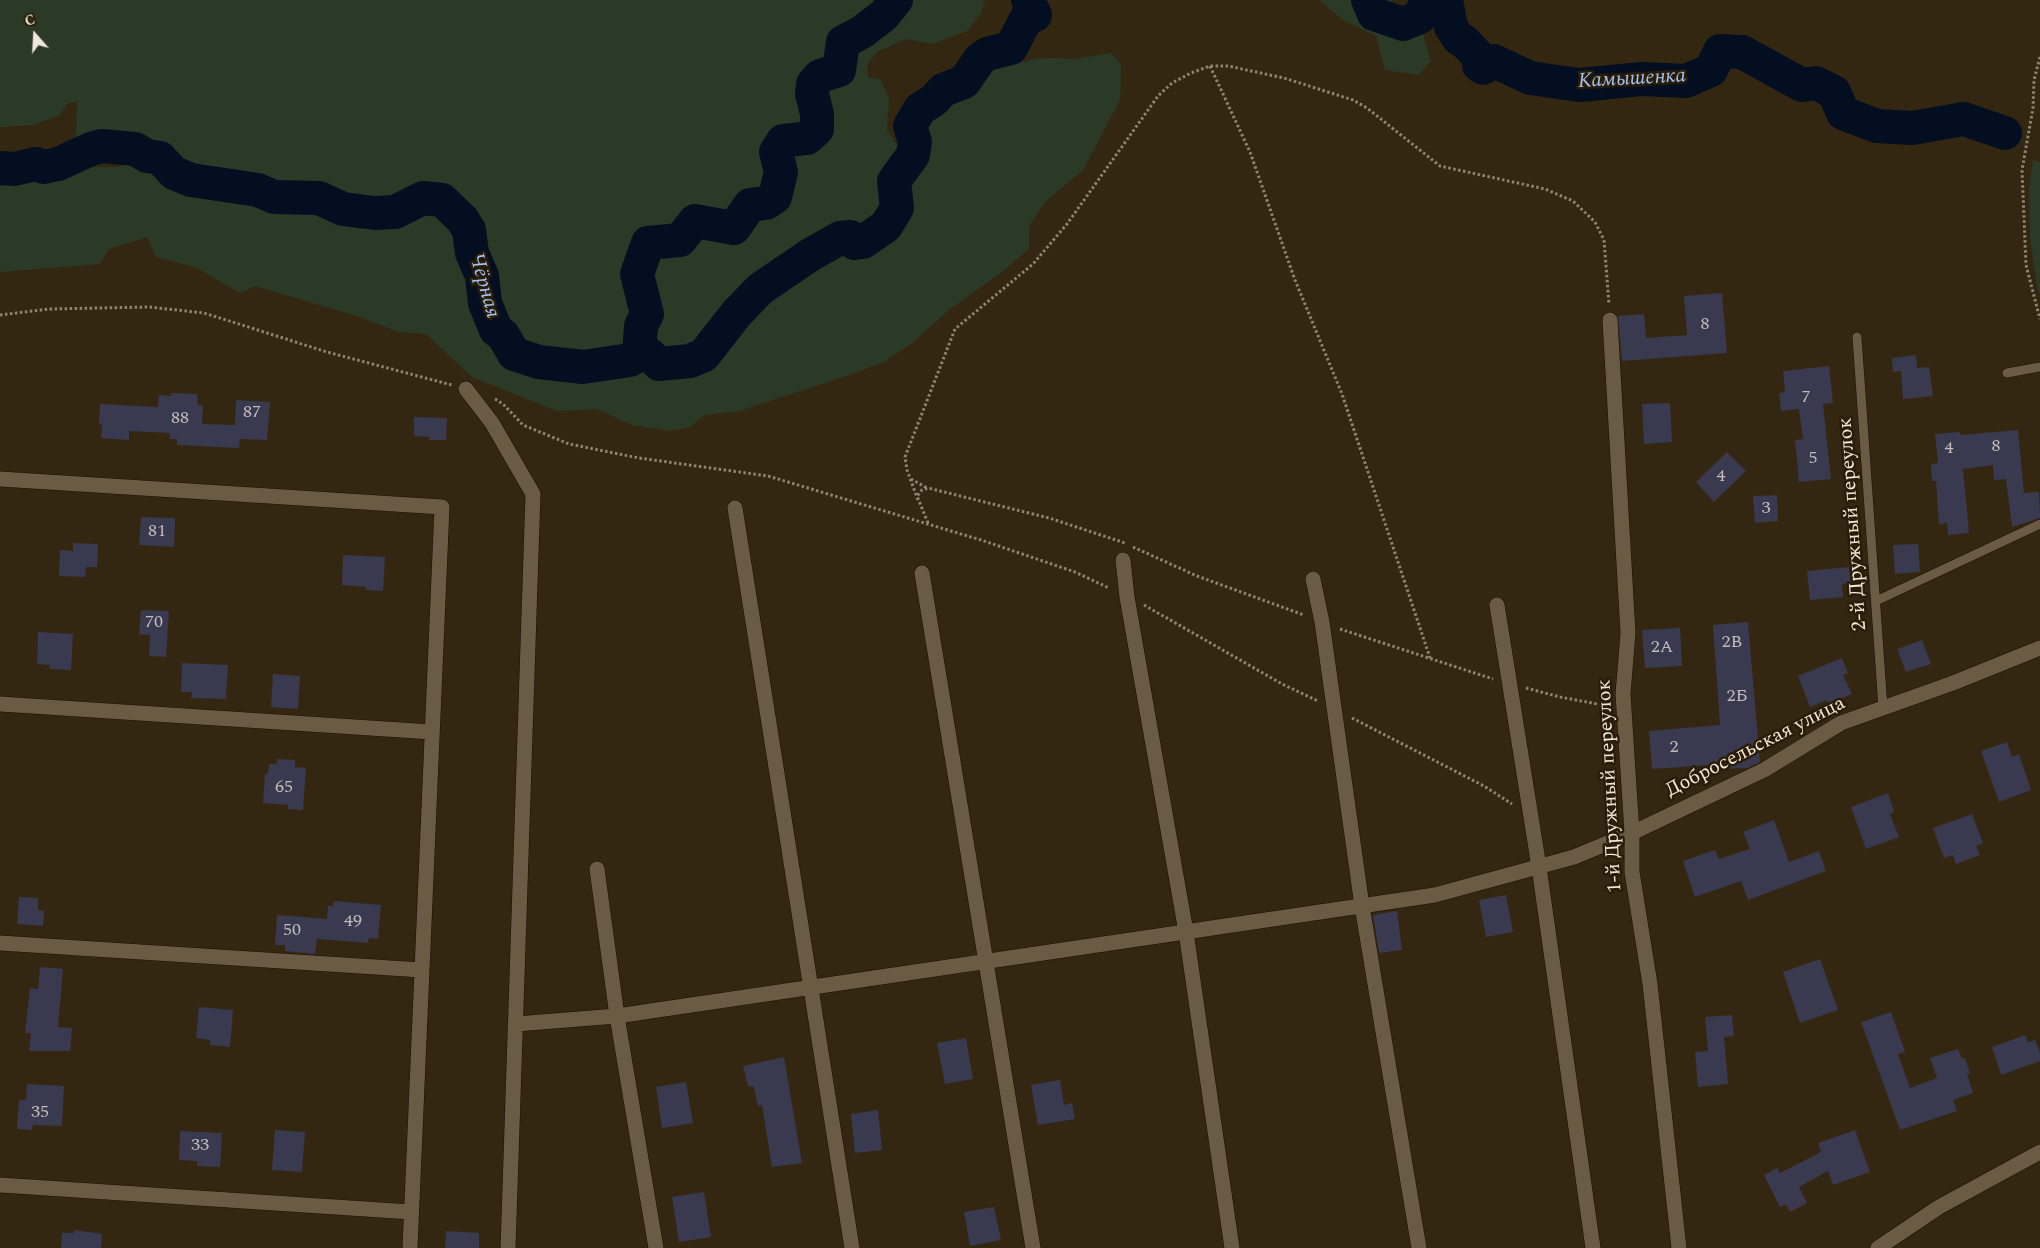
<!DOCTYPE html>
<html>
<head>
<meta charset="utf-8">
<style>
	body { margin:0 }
	#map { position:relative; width:2040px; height:1248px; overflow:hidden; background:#342711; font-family:Spectral,serif }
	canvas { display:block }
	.north { position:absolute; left:10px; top:10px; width:50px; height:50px; -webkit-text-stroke:4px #2a1d08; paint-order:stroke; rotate:341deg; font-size:14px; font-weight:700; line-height:20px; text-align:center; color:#f1e8db }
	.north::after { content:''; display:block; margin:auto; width:18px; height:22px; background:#f1e8db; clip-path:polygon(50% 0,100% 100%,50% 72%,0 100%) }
</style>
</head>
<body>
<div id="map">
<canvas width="2040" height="1248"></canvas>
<div class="north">С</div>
</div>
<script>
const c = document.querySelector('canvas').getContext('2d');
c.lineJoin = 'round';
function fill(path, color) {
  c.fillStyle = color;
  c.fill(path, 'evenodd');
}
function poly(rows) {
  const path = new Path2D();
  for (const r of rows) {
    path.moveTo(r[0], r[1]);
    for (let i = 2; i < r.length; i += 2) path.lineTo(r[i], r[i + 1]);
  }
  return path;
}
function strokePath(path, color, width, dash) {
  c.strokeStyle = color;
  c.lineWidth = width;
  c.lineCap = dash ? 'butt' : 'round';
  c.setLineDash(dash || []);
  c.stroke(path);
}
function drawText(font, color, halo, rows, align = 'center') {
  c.font = font + ' Spectral,serif';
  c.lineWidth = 5;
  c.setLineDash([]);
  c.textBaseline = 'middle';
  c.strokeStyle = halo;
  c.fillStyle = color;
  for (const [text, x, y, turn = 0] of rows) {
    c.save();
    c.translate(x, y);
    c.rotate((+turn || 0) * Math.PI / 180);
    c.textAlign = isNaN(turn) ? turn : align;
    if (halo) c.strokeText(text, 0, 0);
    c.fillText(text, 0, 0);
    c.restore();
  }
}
fill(poly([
	[0,0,983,0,985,2,980,15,967,31,933,44,906,39,877,52,867,65,868,78,880,79,889,98,887,130,898,147,898,158,892,172,894,180,913,155,915,142,910,126,920,109,934,100,943,90,964,82,980,59,987,54,1019,63,1039,58,1074,59,1111,53,1121,64,1120,100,1083,170,1046,201,1029,226,1029,249,998,275,950,309,911,344,884,362,849,375,739,411,704,415,690,427,671,431,632,425,597,409,557,411,472,377,426,334,398,332,360,317,255,286,240,293,195,267,156,257,147,237,109,249,100,264,0,272,0,187,10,181,37,173,61,174,87,167,120,167,135,149,133,136,107,135,83,141,76,137,77,101,67,104,59,116,32,125,0,127],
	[1319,0,1392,0,1391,3,1403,24,1422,31,1431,61,1418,75,1385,70,1376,36,1343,20],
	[2033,160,2040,162,2040,295,2037,288,2030,237,2029,188]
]), '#2b3a27');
strokePath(poly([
	[1368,0,1374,14,1403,24,1420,17,1425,4,1431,0,1437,3,1439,0],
	[1446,0,1451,27,1459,39,1464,41,1479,57,1479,65,1483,68,1494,61,1530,78,1579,85,1642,79,1686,81,1711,70,1720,51,1742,52,1802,85,1816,83,1834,92,1843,113,1877,126,1912,128,1964,119,2005,133],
	[0,168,14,169,36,164,44,167,58,164,91,149,102,146,135,149,147,156,160,158,174,173,191,180,258,190,274,197,319,198,343,209,375,213,395,212,423,198,442,200,462,219,469,230,472,253,482,276,485,303,496,330,503,335,514,354,539,362,583,367,630,360,639,355,641,326,647,314,637,274,648,243,680,240,695,221,734,228,750,205,766,203,775,197,781,172,776,152,783,141,807,138,817,129,817,114,812,94,813,84,820,76,839,70,843,42,862,32,884,15,896,0],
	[639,355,650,355,659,364,690,361,704,355,736,314,760,289,810,255,840,238,850,237,855,243,863,242,886,226,897,208,894,181,913,155,915,142,910,126,920,109,934,100,943,90,964,82,980,59,987,54,1011,48,1026,19,1035,15,1028,0]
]), '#030e21', 34);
fill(poly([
	[1722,293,1727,353,1622,361,1618,316,1644,314,1646,338,1687,335,1684,296],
	[1916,355,1917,368,1929,367,1933,396,1903,399,1901,371,1893,372,1892,358],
	[1829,366,1833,403,1823,404,1831,479,1799,482,1795,440,1803,439,1799,409,1781,411,1779,393,1785,392,1783,371],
	[171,393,197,394,198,405,203,406,202,424,235,425,236,400,270,402,267,440,240,439,239,448,177,445,177,439,169,439,170,433,129,431,129,440,101,438,102,424,99,424,100,404,158,407,159,395,171,396],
	[1670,403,1672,442,1644,444,1642,404],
	[414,417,447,418,446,440,429,440,429,437,414,436],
	[2018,430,2024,493,2039,492,2040,518,2012,527,2006,479,1994,480,1993,465,1963,469,1969,533,1948,535,1947,523,1939,524,1936,481,1932,481,1931,464,1938,463,1935,434,1960,432,1961,435],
	[1727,452,1746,471,1714,502,1696,482],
	[1777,495,1778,521,1755,523,1753,496],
	[141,517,175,518,174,547,139,545],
	[73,543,98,544,97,567,86,567,85,577,59,576,60,550,73,551],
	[1918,544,1920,572,1895,574,1893,545],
	[343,555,385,557,383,591,366,590,366,587,342,585],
	[1849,567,1851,583,1842,584,1843,597,1810,600,1807,571],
	[141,610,169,611,166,657,149,656,150,635,139,634],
	[1748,622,1760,762,1747,768,1725,769,1725,764,1652,769,1649,731,1720,725,1713,625],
	[1680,628,1682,666,1645,668,1642,630],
	[38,632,73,634,71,670,49,669,50,665,37,664],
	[1922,640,1931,664,1906,672,1897,649],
	[1842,658,1848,673,1843,675,1852,694,1828,704,1827,700,1810,707,1798,676],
	[182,663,228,665,226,699,191,698,192,692,181,692],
	[273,674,300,676,298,709,271,707],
	[2007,742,2012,757,2019,754,2031,790,1999,802,1981,751],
	[277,759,295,760,295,767,306,768,303,810,288,809,288,805,263,803,265,774,268,774,269,764,277,764],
	[1888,793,1894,812,1890,814,1899,837,1866,849,1851,807],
	[1972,814,1983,843,1976,846,1980,855,1956,864,1953,855,1944,858,1933,828],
	[1774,820,1789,862,1819,851,1826,871,1748,900,1741,881,1695,897,1683,861,1715,850,1719,859,1750,849,1743,832],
	[1506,895,1513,932,1486,937,1479,900],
	[19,897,38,898,38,910,44,911,43,926,17,924],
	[334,901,381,905,378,939,369,938,368,943,317,939,315,954,285,951,285,945,275,945,277,915,327,919,328,906,333,906],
	[1397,911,1402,950,1379,953,1373,915],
	[1820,959,1838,1010,1800,1023,1783,972],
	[40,967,63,969,58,1027,72,1028,70,1051,29,1051,31,1033,25,1033,30,988,38,989],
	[199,1007,233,1010,230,1047,210,1045,210,1040,196,1038],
	[1891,1012,1905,1052,1898,1054,1910,1088,1937,1078,1930,1058,1958,1049,1962,1059,1965,1058,1970,1074,1967,1074,1973,1093,1953,1100,1957,1111,1900,1130,1861,1022],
	[1732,1015,1734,1036,1724,1037,1728,1084,1698,1087,1695,1052,1708,1051,1705,1017],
	[2025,1035,2028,1042,2035,1040,2040,1053,2040,1061,2001,1075,1992,1047],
	[966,1038,973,1079,945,1084,937,1043],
	[784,1057,802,1163,772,1167,762,1105,758,1106,754,1087,748,1086,743,1066],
	[1060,1080,1064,1105,1072,1103,1075,1119,1038,1125,1031,1085],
	[686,1082,693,1123,662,1128,656,1087],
	[27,1084,64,1086,62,1126,33,1125,32,1130,17,1129,19,1100,26,1100],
	[878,1110,882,1150,855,1153,851,1114],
	[275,1130,305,1132,302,1172,272,1170],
	[1855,1130,1870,1172,1833,1185,1828,1171,1799,1187,1807,1203,1790,1212,1786,1204,1780,1207,1764,1175,1777,1168,1780,1173,1821,1152,1818,1143],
	[180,1131,222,1133,220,1167,197,1166,197,1161,179,1160],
	[704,1192,711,1237,679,1242,672,1197],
	[994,1207,1001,1240,970,1246,964,1212],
	[74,1230,102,1234,101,1248,61,1248,62,1233,74,1233],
	[446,1231,479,1233,479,1248,445,1248]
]), '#393950');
const service = poly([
	[1857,337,1883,708],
	[2007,373,2040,367],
	[1878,600,2040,524]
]);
const minor = poly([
	[1610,320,1628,633,1623,694,1632,833,1632,872,1650,984,1679,1248],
	[466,389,492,423,533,494,508,1248],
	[0,479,442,507,410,1248],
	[735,508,852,1248],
	[1123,560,1127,597,1186,932,1232,1248],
	[922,573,1033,1248],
	[1313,579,1322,622,1362,906,1419,1248],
	[1497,605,1539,867,1593,1248],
	[0,704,432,732],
	[597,869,617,1016,656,1248],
	[0,943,422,970],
	[516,1024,617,1016,1435,895,1574,857,1632,833,1764,770,1841,723,1953,683,2040,648],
	[0,1185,411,1212],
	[1878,1248,1939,1207,2040,1152]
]);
strokePath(service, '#1b0f00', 10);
strokePath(minor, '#1b0f00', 16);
strokePath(poly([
	[2040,57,2034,80,2033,108,2022,170,2026,265,2040,319],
	[1210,66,1250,152,1295,280,1342,394,1430,658],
	[0,315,49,309,149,307,204,313,327,352,452,385],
	[495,399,503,404,523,425,569,444,639,458,768,476,981,540,1075,572,1109,588],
	[911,479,927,488],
	[918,500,907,470,905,457,955,329,1033,264,1067,224,1158,96,1172,83,1191,73,1210,66,1228,66,1284,78,1353,100,1367,108,1440,166,1545,189,1573,201,1595,222,1604,240,1609,304],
	[928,523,917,496,922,490,928,488,1049,518,1125,543],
	[1133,547,1197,576,1304,615],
	[1144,605,1282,684,1318,701],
	[1340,629,1493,679],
	[1526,688,1560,697,1608,706],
	[1352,718,1484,786,1512,804]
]), '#8f8473', 3, [2.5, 2.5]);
strokePath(service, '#6a5b44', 9);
strokePath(minor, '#6a5b44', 15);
drawText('18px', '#c3bcb8', null, [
	["8",1705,325],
	["7",1806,398],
	["87",252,413],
	["88",180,419],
	["8",1996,447],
	["4",1949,449],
	["5",1813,459],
	["4",1721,477],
	["3",1766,509],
	["81",157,532],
	["70",154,623],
	["2В",1732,643],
	["2А",1662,648],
	["2Б",1737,697],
	["2",1674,748],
	["65",284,788],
	["49",353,922],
	["50",292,931],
	["35",40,1113],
	["33",200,1146]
]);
drawText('20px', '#f1e8db', '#2a1d08', [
	["2-й Дружный переулок",1854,524,-94],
	["Добросельская улица",1756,748,-27],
	["1-й Дружный переулок",1611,786,-93]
]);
drawText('italic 21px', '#a3c1f0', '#2a1d08', [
	["Камышенка",1632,80,-3],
	["Чёрная",483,286,74]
]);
</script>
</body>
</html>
